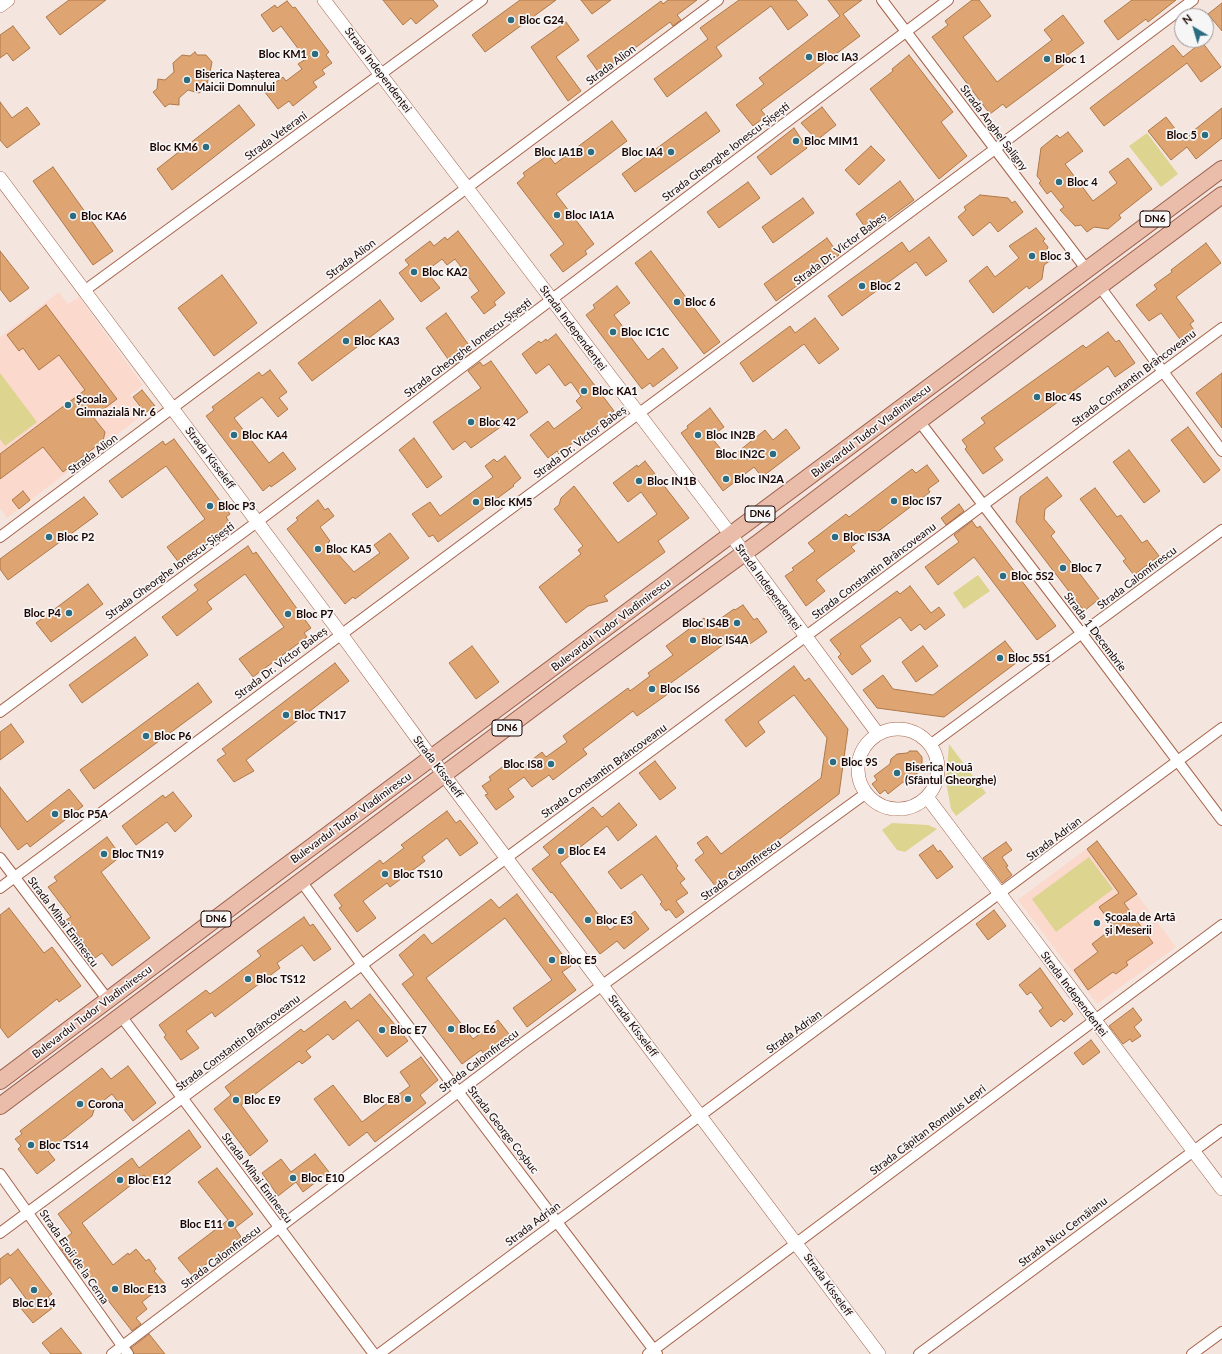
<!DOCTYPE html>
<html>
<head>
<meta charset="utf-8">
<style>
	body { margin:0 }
	#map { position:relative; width:1222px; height:1354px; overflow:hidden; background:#f5e5df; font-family:Lato,sans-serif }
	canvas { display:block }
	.north { position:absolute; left:1174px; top:8px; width:40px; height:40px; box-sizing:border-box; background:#f6f6f6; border:1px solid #9f9694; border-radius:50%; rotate:322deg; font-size:11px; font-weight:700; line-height:16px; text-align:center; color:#1c0500 }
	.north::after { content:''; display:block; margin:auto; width:14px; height:18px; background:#2b6c80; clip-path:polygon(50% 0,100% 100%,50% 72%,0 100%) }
</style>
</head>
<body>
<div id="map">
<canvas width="1222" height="1354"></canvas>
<div class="north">N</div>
</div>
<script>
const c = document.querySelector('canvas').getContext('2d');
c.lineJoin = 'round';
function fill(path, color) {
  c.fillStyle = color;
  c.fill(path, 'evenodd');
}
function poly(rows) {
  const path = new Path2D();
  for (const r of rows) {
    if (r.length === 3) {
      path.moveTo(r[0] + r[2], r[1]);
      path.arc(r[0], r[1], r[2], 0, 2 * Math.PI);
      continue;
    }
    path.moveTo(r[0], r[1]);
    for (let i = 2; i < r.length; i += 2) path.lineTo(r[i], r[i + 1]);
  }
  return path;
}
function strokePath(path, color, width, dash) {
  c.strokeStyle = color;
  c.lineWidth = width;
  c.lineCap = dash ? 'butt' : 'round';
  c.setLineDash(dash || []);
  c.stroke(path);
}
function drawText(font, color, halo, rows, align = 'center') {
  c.font = font + ' Lato,sans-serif';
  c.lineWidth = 3.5;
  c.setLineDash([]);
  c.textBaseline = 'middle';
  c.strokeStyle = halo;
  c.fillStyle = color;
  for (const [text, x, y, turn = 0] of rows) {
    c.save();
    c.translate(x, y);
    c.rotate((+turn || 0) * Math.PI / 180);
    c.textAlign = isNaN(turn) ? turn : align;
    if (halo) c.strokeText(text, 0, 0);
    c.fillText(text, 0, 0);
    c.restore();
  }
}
fill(poly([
	[59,292,68,304,79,297,143,385,130,395,144,414,7,518,0,508,0,337],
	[1097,841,1176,947,1097,1004,1018,900]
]), '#fbd9cc');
fill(poly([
	[1147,133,1178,174,1161,187,1129,146],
	[0,373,37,422,5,446,0,439],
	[978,575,990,591,964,609,953,593],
	[949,744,986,793,956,816,951,809,946,781],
	[892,823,928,825,937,829,905,852,897,850,882,830],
	[1089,857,1113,889,1056,932,1032,899]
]), '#ddd48f');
const building = poly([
	[69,0,106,0,60,35,46,17,69,0],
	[383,0,433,0,438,6,416,24,411,18,403,25,383,0],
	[520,0,556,0,485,52,472,35,520,0],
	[581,0,611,0,592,14,581,0],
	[668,0,697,0,677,15,681,20,673,26,670,22,600,74,587,56,661,1,663,4,668,0],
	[739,0,796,0,808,15,788,30,771,6,716,47,722,56,667,97,654,79,708,39,700,28,739,0],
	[828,0,862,0,843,14,860,36,761,110,766,116,753,126,736,105,764,84,759,78,840,16,828,0],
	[972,0,979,0,991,16,963,37,997,82,1052,40,1044,30,1063,15,1084,43,1065,57,1069,61,1006,108,1003,104,990,114,932,37,948,25,945,21,972,0],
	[1132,0,1176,0,1148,22,1146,19,1118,40,1104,21,1132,0],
	[287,1,293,8,295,7,329,52,326,55,332,63,322,70,325,74,313,82,317,87,293,106,289,101,278,109,264,91,283,77,286,81,302,69,298,64,306,59,281,26,273,32,261,15,275,5,277,8,287,1],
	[1222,3,1222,31,1208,14,1222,3],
	[566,22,579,40,556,57,581,91,568,101,531,47,566,22],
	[13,26,30,48,13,61,7,53,0,58,0,35,13,26],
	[1202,42,1221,67,1201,82,1187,63,1104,126,1090,108,1173,45,1183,57,1202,42],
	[195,52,197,55,206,55,212,62,210,72,213,75,208,79,207,87,199,93,188,90,179,98,179,105,169,104,165,107,153,92,157,89,158,79,165,80,174,72,173,63,182,55,190,56,195,52],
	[909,55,953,112,941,122,967,156,939,179,870,89,893,71,892,69,909,55],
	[0,102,12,118,27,107,40,124,7,148,0,140,0,102],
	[239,105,255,125,172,190,157,169,239,105],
	[822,107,836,125,817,140,801,123,822,107],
	[1222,108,1222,138,1196,159,1187,147,1171,160,1148,131,1166,117,1183,139,1222,108],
	[706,112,720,131,635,192,622,174,706,112],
	[612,121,627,141,556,194,594,244,585,251,587,254,563,272,550,255,564,244,517,183,525,176,523,173,548,155,555,164,612,121],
	[794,128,807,148,771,175,757,157,794,128],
	[1068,132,1083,151,1065,164,1093,201,1117,183,1109,172,1128,158,1152,189,1119,215,1121,218,1108,229,1094,227,1087,232,1081,225,1075,226,1060,210,1064,207,1051,191,1047,194,1039,183,1041,181,1037,176,1041,148,1057,135,1060,138,1068,132],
	[871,146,885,160,859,185,845,170,871,146],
	[53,167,113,251,93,265,33,181,53,167],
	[900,181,914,200,869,233,856,214,900,181],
	[748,182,760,198,719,228,707,212,748,182],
	[980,195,1008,198,1012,203,1015,201,1023,212,998,232,990,222,973,236,958,217,966,210,964,207,980,195],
	[803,198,814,213,773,243,762,227,803,198],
	[1036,228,1045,239,1043,241,1048,247,1046,253,1051,260,1044,265,1042,279,1029,289,1027,286,993,313,969,281,987,266,995,277,1019,258,1009,246,1036,228],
	[458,231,505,293,494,302,496,305,484,314,471,297,479,291,455,259,447,265,442,259,426,271,440,288,421,302,399,273,409,265,405,260,430,241,434,246,445,237,447,240,458,231],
	[929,237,947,261,926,276,916,262,842,316,828,296,902,242,909,252,929,237],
	[827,238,839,255,776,301,764,284,827,238],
	[1206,243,1221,263,1176,297,1194,321,1190,324,1195,332,1182,342,1161,313,1149,321,1136,305,1157,289,1154,285,1172,272,1171,270,1206,243],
	[0,251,29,288,10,302,0,289,0,251],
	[651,251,720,342,704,354,635,263,651,251],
	[222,275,257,323,214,356,178,308,222,275],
	[617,286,630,303,614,315,648,360,663,348,678,368,653,387,650,383,642,389,586,315,595,308,593,305,617,286],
	[380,300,394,319,312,381,298,363,380,300],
	[46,305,117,399,93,417,105,432,103,441,63,472,43,447,0,479,0,454,85,390,59,355,39,370,23,348,19,351,7,335,46,305],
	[446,313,473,351,453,366,426,328,446,313],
	[815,318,839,349,819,364,804,344,753,382,740,363,790,326,795,333,815,318],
	[1108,332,1116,342,1119,340,1135,363,1115,377,1108,366,994,448,1003,460,983,474,965,449,967,447,962,440,985,423,981,418,1083,345,1086,348,1108,332],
	[556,334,614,411,599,423,601,426,576,445,574,442,559,454,557,451,548,458,530,435,548,421,554,429,582,408,576,401,581,396,571,382,565,386,549,364,536,374,522,354,539,341,541,343,546,339,547,341,556,334],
	[491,361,528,412,508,426,506,423,471,448,465,441,453,450,433,422,481,388,468,371,480,362,483,366,491,361],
	[270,370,287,392,279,398,288,409,278,417,262,397,234,418,269,463,283,452,296,469,271,487,270,485,263,491,206,416,214,410,212,407,259,372,262,376,270,370],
	[1222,373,1222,428,1196,393,1222,373],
	[142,390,155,406,145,413,133,397,142,390],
	[710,408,724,427,711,437,729,459,765,430,773,440,786,429,800,448,762,477,754,467,723,491,681,433,688,428,687,426,710,408],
	[1188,427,1220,470,1204,483,1171,440,1188,427],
	[414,438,442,477,427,488,399,450,414,438],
	[174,439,230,514,226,517,232,526,180,564,167,547,205,519,166,466,122,498,109,481,163,441,165,445,174,439],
	[1129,450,1160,491,1144,503,1113,462,1129,450],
	[505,456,521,478,513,485,514,486,438,542,433,535,429,537,412,514,430,502,440,516,493,477,485,466,494,459,497,462,505,456],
	[645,461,689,518,658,541,665,552,604,596,608,601,588,606,566,623,539,587,581,554,578,550,583,546,554,509,559,505,561,498,574,486,618,543,657,514,641,492,628,502,613,483,637,465,638,467,645,461],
	[927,465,939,481,928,489,930,492,876,533,874,530,851,547,855,551,816,580,825,591,806,606,785,576,794,570,792,568,815,551,808,543,846,514,849,517,912,469,916,473,927,465],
	[1047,477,1062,496,1045,509,1044,519,1055,532,1051,536,1099,599,1084,611,1016,522,1020,497,1047,477],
	[1095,488,1117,517,1121,515,1142,543,1147,540,1159,556,1134,575,1123,561,1126,559,1080,499,1095,488],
	[23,491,30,500,19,509,12,500,23,491],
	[84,497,98,514,8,580,0,569,0,559,84,497],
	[318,500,325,510,328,508,334,516,320,527,330,541,328,543,354,572,380,553,374,545,390,533,409,558,355,599,353,597,345,604,287,529,298,520,296,518,318,500],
	[959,504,964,511,946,525,941,518,959,504],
	[972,521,977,528,980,526,1056,626,1037,640,974,557,938,585,925,567,959,542,954,535,972,521],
	[248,546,253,554,256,552,311,628,304,633,307,637,253,677,239,659,284,627,245,574,207,602,212,609,177,636,162,617,198,590,194,585,248,546],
	[88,584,103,604,51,642,36,623,88,584],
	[910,586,931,613,939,607,945,615,925,630,920,624,911,631,900,617,860,646,871,661,852,675,838,657,841,654,830,640,897,591,900,594,910,586],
	[743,605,754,620,757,618,767,632,747,646,738,634,668,685,672,691,637,716,633,711,583,749,587,754,553,780,549,775,532,787,524,777,508,789,514,797,496,810,485,795,488,794,482,786,491,780,489,777,513,759,520,769,542,752,546,757,567,742,563,736,628,688,630,691,650,676,648,673,673,655,666,646,704,618,710,626,734,609,735,610,743,605],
	[135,637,148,655,82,703,69,685,135,637],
	[1005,641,1020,660,944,717,877,708,863,690,883,675,893,689,933,695,1005,641],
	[472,646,499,682,476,699,449,663,472,646],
	[923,646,938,666,916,682,902,662,923,646],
	[335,663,349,681,246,760,254,771,234,782,217,760,226,754,222,749,335,663],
	[794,666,805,681,809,678,848,729,839,794,716,887,695,860,704,853,697,843,707,836,721,854,821,778,827,738,794,695,758,722,765,732,746,747,725,720,794,666],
	[198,683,212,702,94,789,80,770,198,683],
	[11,724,24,742,0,760,0,732,11,724],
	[910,751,917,751,922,757,922,764,919,766,916,777,910,782,903,782,888,794,885,790,880,794,872,784,877,780,874,776,890,764,891,759,897,754,907,753,910,751],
	[655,761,676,788,660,800,639,773,655,761],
	[0,787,27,822,69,789,83,806,30,847,27,843,18,850,0,826,0,787],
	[173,792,192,816,175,832,167,822,136,845,122,826,163,795,165,798,173,792],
	[619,803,637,825,618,841,607,826,560,863,610,930,635,911,649,929,624,949,617,941,600,954,552,892,551,893,532,869,550,855,543,847,593,807,602,817,619,803],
	[447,811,456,823,460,820,478,843,460,856,447,838,422,857,425,861,390,887,387,883,363,901,376,918,357,932,339,908,342,906,334,895,380,860,383,864,404,848,401,845,447,811],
	[656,836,678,866,676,868,685,879,680,883,688,893,676,901,684,912,676,918,669,909,666,911,660,904,662,902,642,874,621,889,608,872,656,836],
	[107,837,121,856,101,872,150,938,112,966,102,953,95,958,66,920,71,917,48,887,57,881,54,877,107,837],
	[1097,841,1137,894,1124,903,1153,943,1126,962,1128,965,1116,974,1113,972,1088,990,1074,970,1098,952,1092,944,1114,927,1099,907,1119,893,1087,849,1097,841],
	[1006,842,1012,850,1002,857,1008,866,1006,867,1012,875,1002,883,983,858,1006,842],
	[933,845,938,852,940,850,953,867,937,879,919,855,933,845],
	[517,894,571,966,562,972,576,990,527,1027,513,1008,552,980,505,918,426,978,473,1039,498,1020,512,1038,487,1058,481,1050,462,1064,402,984,414,975,399,955,424,934,432,944,491,899,499,908,517,894],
	[9,908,44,953,52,947,81,986,59,1002,57,999,8,1038,0,1027,0,915,9,908],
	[994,910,1006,926,988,940,976,924,994,910],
	[304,917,310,926,313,924,331,949,314,961,302,945,277,963,280,968,215,1017,212,1012,186,1031,199,1048,181,1060,164,1037,166,1035,159,1025,206,990,210,994,261,956,257,951,304,917],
	[1040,968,1073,1014,1064,1022,1061,1019,1051,1027,1039,1011,1043,1008,1031,992,1027,995,1019,985,1040,968],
	[370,994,408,1041,387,1057,358,1020,333,1040,328,1034,306,1051,311,1057,302,1064,299,1061,241,1105,268,1141,250,1156,214,1109,231,1095,225,1087,301,1029,304,1032,345,1001,351,1009,370,994],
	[1133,1008,1142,1020,1134,1027,1141,1036,1132,1042,1130,1039,1123,1044,1109,1026,1133,1008],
	[1091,1040,1100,1052,1083,1065,1074,1053,1091,1040],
	[421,1057,438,1080,420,1095,426,1103,375,1142,367,1132,349,1146,314,1099,333,1085,362,1122,410,1086,400,1072,421,1057],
	[128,1066,156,1103,133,1121,112,1094,95,1107,92,1116,48,1151,55,1160,37,1174,18,1149,21,1146,15,1139,22,1134,20,1131,102,1068,111,1079,128,1066],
	[189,1130,201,1147,152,1185,144,1175,82,1223,113,1265,128,1253,129,1255,136,1249,146,1261,149,1259,156,1269,154,1271,165,1284,142,1302,147,1309,136,1318,141,1324,132,1331,79,1263,74,1267,60,1247,66,1242,64,1239,72,1233,58,1214,132,1158,139,1168,189,1130],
	[315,1154,329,1172,303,1192,296,1182,278,1196,262,1173,281,1159,291,1172,315,1154],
	[217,1168,253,1214,235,1228,241,1237,192,1275,178,1258,228,1220,198,1182,217,1168],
	[18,1249,52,1294,48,1297,55,1306,33,1323,19,1306,27,1300,10,1277,0,1285,0,1259,8,1253,10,1256,18,1249],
	[61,1328,82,1354,51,1354,42,1343,61,1328],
	[149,1334,165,1354,134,1354,131,1348,149,1334]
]);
fill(building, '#dea573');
strokePath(building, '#ae7848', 1);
const minor = poly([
	[882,0,1087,270],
	[1100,287,1222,451],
	[84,291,482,0],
	[919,421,1082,634,1222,820],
	[0,537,718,0],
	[0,712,257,522,948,0],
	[930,745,1222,530],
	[0,858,108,1000],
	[301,881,362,965,657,1354],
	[0,888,995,149,1193,0],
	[121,1016,374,1354],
	[0,1174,128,1354],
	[0,1233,1222,328],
	[112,1354,523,1043,865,794],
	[379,1354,1222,728],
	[648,1354,1222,925],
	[919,1354,1222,1130],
	[1192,1354,1222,1332]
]);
const tertiary = poly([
	[324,0,731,535,878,734],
	[0,6,8,0],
	[0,178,341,634,444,775,879,1354],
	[898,769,40],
	[927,797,1222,1189]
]);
const primary = poly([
	[0,1081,278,872,1222,169],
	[0,1106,569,681,758,543,919,421,1222,195]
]);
strokePath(minor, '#a5634a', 12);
strokePath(tertiary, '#a5634a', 14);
strokePath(primary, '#995f4a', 18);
strokePath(minor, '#fff', 10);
strokePath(tertiary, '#fff', 13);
strokePath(primary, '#eabcaa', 16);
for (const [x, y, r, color] of [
	[511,20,4,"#2b6c80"],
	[315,54,4,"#2b6c80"],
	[809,57,4,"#2b6c80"],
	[1047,59,4,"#2b6c80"],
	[187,80,4,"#2b6c80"],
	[1205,135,4,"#2b6c80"],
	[796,141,4,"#2b6c80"],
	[206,147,4,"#2b6c80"],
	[591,152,4,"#2b6c80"],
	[671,152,4,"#2b6c80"],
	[1059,182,4,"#2b6c80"],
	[557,215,4,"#2b6c80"],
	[73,216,4,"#2b6c80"],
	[1032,256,4,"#2b6c80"],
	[414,272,4,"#2b6c80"],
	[862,286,4,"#2b6c80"],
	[677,302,4,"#2b6c80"],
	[613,332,4,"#2b6c80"],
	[346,341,4,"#2b6c80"],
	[584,391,4,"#2b6c80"],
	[1037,397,4,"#2b6c80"],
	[68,405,4,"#2b6c80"],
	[471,422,4,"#2b6c80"],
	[234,435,4,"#2b6c80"],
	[698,435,4,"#2b6c80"],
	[773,454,4,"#2b6c80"],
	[726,479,4,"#2b6c80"],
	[639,481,4,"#2b6c80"],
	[894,501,4,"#2b6c80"],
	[476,502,4,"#2b6c80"],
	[210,506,4,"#2b6c80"],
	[49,537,4,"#2b6c80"],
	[835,537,4,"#2b6c80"],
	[318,549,4,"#2b6c80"],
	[1063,568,4,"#2b6c80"],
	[1003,576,4,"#2b6c80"],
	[69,613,4,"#2b6c80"],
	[288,614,4,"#2b6c80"],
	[737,623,4,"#2b6c80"],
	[693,640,4,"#2b6c80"],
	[1000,658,4,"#2b6c80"],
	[652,689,4,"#2b6c80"],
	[286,715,4,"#2b6c80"],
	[146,736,4,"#2b6c80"],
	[833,762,4,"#2b6c80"],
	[551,764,4,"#2b6c80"],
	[897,773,4,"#2b6c80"],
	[55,814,4,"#2b6c80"],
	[561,851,4,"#2b6c80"],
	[104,854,4,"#2b6c80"],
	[385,874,4,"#2b6c80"],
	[588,920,4,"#2b6c80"],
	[1097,923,4,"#2b6c80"],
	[552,960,4,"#2b6c80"],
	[248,979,4,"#2b6c80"],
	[451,1029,4,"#2b6c80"],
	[382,1030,4,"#2b6c80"],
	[408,1099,4,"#2b6c80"],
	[236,1100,4,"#2b6c80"],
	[80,1104,4,"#2b6c80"],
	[31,1145,4,"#2b6c80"],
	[293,1178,4,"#2b6c80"],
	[120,1180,4,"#2b6c80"],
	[231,1224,4,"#2b6c80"],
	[115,1289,4,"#2b6c80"],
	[34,1290,4,"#2b6c80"]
]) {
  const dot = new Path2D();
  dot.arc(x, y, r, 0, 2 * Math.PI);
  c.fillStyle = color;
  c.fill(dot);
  strokePath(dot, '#f6f6f6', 1.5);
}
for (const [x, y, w] of [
	[1155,219,30],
	[760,514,30],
	[507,728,30],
	[216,919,30]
]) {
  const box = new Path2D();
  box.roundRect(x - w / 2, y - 8, w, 16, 3);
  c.fillStyle = '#f6f6f6';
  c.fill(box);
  strokePath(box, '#1c0500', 1);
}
drawText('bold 10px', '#1c0500', null, [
	["DN6",1155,219],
	["DN6",760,514],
	["DN6",507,728],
	["DN6",216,919]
]);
drawText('bold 11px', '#1c0500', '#f6f6f6', [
	["Bloc G24",519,20],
	["Bloc KM1",307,54,"right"],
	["Bloc IA3",817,57],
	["Bloc 1",1055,59],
	["Biserica Nașterea",195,74],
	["Maicii Domnului",195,87],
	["Bloc 5",1197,135,"right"],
	["Bloc MIM1",804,141],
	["Bloc KM6",198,147,"right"],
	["Bloc IA1B",583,152,"right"],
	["Bloc IA4",663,152,"right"],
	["Bloc 4",1067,182],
	["Bloc IA1A",565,215],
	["Bloc KA6",81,216],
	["Bloc 3",1040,256],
	["Bloc KA2",422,272],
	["Bloc 2",870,286],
	["Bloc 6",685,302],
	["Bloc IC1C",621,332],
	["Bloc KA3",354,341],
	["Bloc KA1",592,391],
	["Bloc 4S",1045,397],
	["Școala",76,399],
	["Gimnazială Nr. 6",76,412],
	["Bloc 42",479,422],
	["Bloc KA4",242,435],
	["Bloc IN2B",706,435],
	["Bloc IN2C",765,454,"right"],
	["Bloc IN2A",734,479],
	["Bloc IN1B",647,481],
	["Bloc IS7",902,501],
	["Bloc KM5",484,502],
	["Bloc P3",218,506],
	["Bloc P2",57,537],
	["Bloc IS3A",843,537],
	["Bloc KA5",326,549],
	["Bloc 7",1071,568],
	["Bloc 5S2",1011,576],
	["Bloc P4",61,613,"right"],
	["Bloc P7",296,614],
	["Bloc IS4B",729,623,"right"],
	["Bloc IS4A",701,640],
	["Bloc 5S1",1008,658],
	["Bloc IS6",660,689],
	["Bloc TN17",294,715],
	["Bloc P6",154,736],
	["Bloc 9S",841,762],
	["Bloc IS8",543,764,"right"],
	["Biserica Nouă",905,767],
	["(Sfântul Gheorghe)",905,780],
	["Bloc P5A",63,814],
	["Bloc E4",569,851],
	["Bloc TN19",112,854],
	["Bloc TS10",393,874],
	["Școala de Artă",1105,917],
	["și Meserii",1105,930],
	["Bloc E3",596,920],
	["Bloc E5",560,960],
	["Bloc TS12",256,979],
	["Bloc E6",459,1029],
	["Bloc E7",390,1030],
	["Bloc E8",400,1099,"right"],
	["Bloc E9",244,1100],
	["Corona",88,1104],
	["Bloc TS14",39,1145],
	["Bloc E10",301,1178],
	["Bloc E12",128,1180],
	["Bloc E11",223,1224,"right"],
	["Bloc E13",123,1289],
	["Bloc E14",34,1303,"center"]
], 'left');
drawText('11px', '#1c0500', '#f6f6f6', [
	["Strada Alion",611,65,-37],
	["Strada Independenței",378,70,53],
	["Strada Anghel Saligny",994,128,53],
	["Strada Veterani",276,136,-36],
	["Strada Gheorghe Ionescu-Șișești",726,152,-37],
	["Strada Dr. Victor Babeș",840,249,-37],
	["Strada Alion",351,259,-37],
	["Strada Independenței",573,328,53],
	["Strada Gheorghe Ionescu-Șișești",468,348,-37],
	["Strada Constantin Brâncoveanu",1134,378,-37],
	["Bulevardul Tudor Vladimirescu",871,431,-37],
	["Strada Dr. Victor Babeș",580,442,-37],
	["Strada Alion",93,454,-37],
	["Strada Kisseleff",210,458,53],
	["Strada Gheorghe Ionescu-Șișești",170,571,-36],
	["Strada Constantin Brâncoveanu",874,571,-37],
	["Strada Calomfirescu",1137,578,-37],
	["Strada Independenței",768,587,54],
	["Bulevardul Tudor Vladimirescu",611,625,-37],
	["Strada 1 Decembrie",1095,632,53],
	["Strada Dr. Victor Babeș",281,663,-37],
	["Strada Kisseleff",438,767,53],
	["Strada Constantin Brâncoveanu",604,771,-36],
	["Bulevardul Tudor Vladimirescu",351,818,-36],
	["Strada Adrian",1054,839,-37],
	["Strada Calomfirescu",741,870,-36],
	["Strada Mihai Eminescu",63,922,53],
	["Strada Independenței",1074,994,53],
	["Bulevardul Tudor Vladimirescu",92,1012,-37],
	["Strada Kisseleff",633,1026,53],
	["Strada Adrian",794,1032,-36],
	["Strada Constantin Brâncoveanu",238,1043,-37],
	["Strada Calomfirescu",479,1061,-37],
	["Strada George Coșbuc",503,1130,52],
	["Strada Căpitan Romulus Lepri",928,1130,-37],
	["Strada Mihai Eminescu",257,1178,53],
	["Strada Adrian",533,1224,-37],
	["Strada Nicu Cernăianu",1063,1232,-37],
	["Strada Eroii de la Cerna",74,1257,55],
	["Strada Calomfirescu",221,1257,-37],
	["Strada Kisseleff",828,1285,54]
]);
</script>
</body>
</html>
